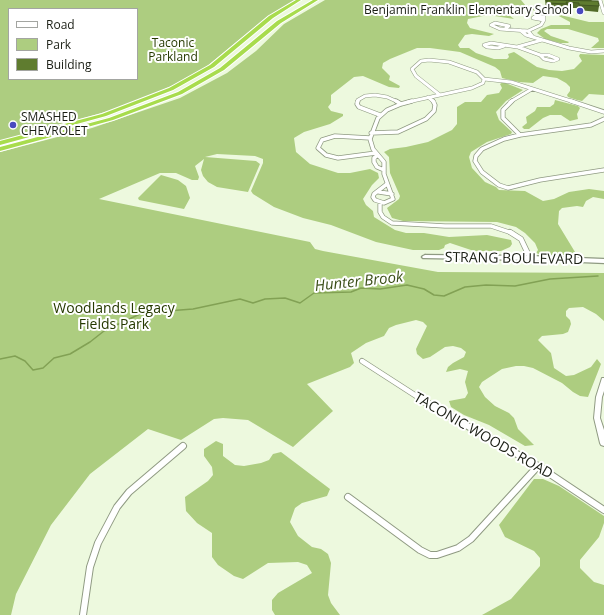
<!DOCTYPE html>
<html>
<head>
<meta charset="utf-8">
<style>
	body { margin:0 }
	#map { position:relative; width:604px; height:615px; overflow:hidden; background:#edf9de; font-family:"Open Sans",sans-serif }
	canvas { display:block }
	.legend { position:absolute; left:8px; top:8px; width:130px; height:72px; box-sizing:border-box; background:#fff; border:1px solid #a3a5a1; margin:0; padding:5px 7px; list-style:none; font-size:12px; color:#1a1e14 }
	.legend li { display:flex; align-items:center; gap:8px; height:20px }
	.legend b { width:20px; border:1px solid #a3a5a1 }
</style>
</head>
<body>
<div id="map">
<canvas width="604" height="615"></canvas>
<ul class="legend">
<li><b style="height:5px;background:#fff"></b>Road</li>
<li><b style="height:11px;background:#adcd80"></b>Park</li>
<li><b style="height:11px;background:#5f7c2f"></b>Building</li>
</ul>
</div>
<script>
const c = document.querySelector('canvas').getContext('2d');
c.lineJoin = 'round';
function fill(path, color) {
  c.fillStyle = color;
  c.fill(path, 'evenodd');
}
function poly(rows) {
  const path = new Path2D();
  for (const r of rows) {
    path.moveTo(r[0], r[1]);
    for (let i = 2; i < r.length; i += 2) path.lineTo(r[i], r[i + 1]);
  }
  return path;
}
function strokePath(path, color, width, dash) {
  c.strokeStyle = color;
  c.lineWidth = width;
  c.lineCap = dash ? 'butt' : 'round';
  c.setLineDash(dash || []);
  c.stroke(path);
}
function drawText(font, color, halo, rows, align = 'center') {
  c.font = font + ' "Open Sans",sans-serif';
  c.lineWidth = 4;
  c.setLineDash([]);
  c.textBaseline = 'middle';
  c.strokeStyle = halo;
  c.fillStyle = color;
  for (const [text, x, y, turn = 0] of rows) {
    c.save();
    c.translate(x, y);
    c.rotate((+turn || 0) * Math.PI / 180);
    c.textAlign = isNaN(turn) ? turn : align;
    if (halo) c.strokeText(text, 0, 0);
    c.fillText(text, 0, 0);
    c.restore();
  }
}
fill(poly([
	[0,0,295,0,267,17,206,67,176,84,133,103,102,113,0,141],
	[9,9,137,9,137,79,9,79],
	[325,0,521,0,526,6,532,8,589,22,604,22,604,48,591,48,599,41,598,38,568,29,547,29,544,31,551,36,569,42,568,43,560,43,545,39,537,33,541,29,551,25,570,25,570,22,557,15,541,14,531,9,519,9,509,13,509,15,514,19,488,15,468,19,467,23,470,28,494,34,489,36,472,34,465,35,458,45,460,48,469,48,476,53,494,59,507,59,509,57,508,54,514,52,537,67,549,70,562,71,574,69,582,61,579,56,580,54,604,55,604,95,589,94,582,101,577,100,568,97,567,95,570,91,570,87,566,83,557,78,543,76,533,83,519,82,502,78,500,71,495,67,460,52,430,48,417,48,390,59,383,63,382,68,390,76,389,80,400,86,399,88,389,87,363,76,354,77,331,95,331,103,328,107,331,111,343,114,343,116,330,124,304,132,294,138,296,152,310,164,338,173,350,173,370,169,378,173,379,178,372,185,363,199,366,205,373,211,374,217,395,230,406,233,424,233,449,237,487,235,511,240,512,244,510,247,501,251,474,251,450,243,445,245,444,248,439,250,413,250,376,242,331,225,303,218,274,207,253,194,251,191,263,163,263,159,255,156,217,154,205,157,256,161,260,164,248,192,217,187,208,182,203,176,201,170,204,159,195,166,199,177,198,180,192,180,176,173,160,173,99,199,310,242,315,249,323,251,438,272,604,273,604,321,596,314,583,307,569,308,566,311,566,316,570,320,571,324,568,332,563,334,542,336,538,340,551,353,554,368,566,376,574,375,591,367,597,359,601,364,588,397,580,396,573,392,562,383,533,368,524,366,516,366,502,369,482,382,479,387,485,397,495,406,509,413,514,418,518,429,534,445,525,446,489,425,464,415,451,407,449,401,465,398,468,393,465,382,468,371,460,369,446,372,448,367,453,363,464,357,466,352,461,348,453,346,445,347,430,357,423,359,417,354,416,349,427,326,423,322,416,320,396,325,389,328,384,336,366,343,351,353,354,363,350,367,307,384,333,411,293,447,248,420,223,418,214,419,181,440,148,429,90,474,51,525,16,594,11,615,0,615,0,152,92,128,180,98,227,73,256,51,284,24],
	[503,82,523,90,506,101,496,112,499,120,512,132,511,134,487,142,471,152,469,157,472,168,485,182,496,187,499,190,525,191,543,201,554,199,569,192,589,189,604,191,604,199,593,197,586,201,583,207,577,206,562,208,559,211,558,224,575,252,572,255,542,255,536,253,538,250,535,243,525,233,516,227,497,222,403,221,392,218,387,208,399,199,400,196,390,173,389,157,384,152,390,149,406,147,428,142,452,130,457,124,457,107,465,102,481,102,487,95,499,93,502,88,500,84],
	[555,100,578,106,580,108,577,114,578,119,570,121,561,115,550,115,543,118,529,129,524,129,522,127,527,123,526,117,535,111,537,107,550,107,554,104],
	[161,175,178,180,186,186,190,198,184,209,139,200,138,198],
	[216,441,223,444,223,456,235,465,244,466,261,463,269,460,273,454,281,452,330,489,327,496,302,503,295,508,290,522,298,536,312,547,321,549,328,554,331,563,328,595,331,603,340,615,275,615,272,610,272,600,278,593,312,573,307,565,298,562,268,563,243,579,234,576,218,565,212,557,212,533,197,523,186,511,185,497,208,481,213,475,212,467,204,456,204,449],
	[534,479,543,479,559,486,604,516,604,523,599,537,580,560,580,568,594,582,604,585,604,615,482,615,511,599,540,566,540,558,534,551,505,537,499,525]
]), '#adcd80');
strokePath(poly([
	[0,359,15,356,25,361,33,370,43,368,54,358,70,354,90,342,104,331,142,313,193,309,240,299,253,303,265,299,285,298,300,303,314,293,351,292,361,288,380,289,407,285,424,289,434,295,444,296,465,287,486,285,515,286,550,279,598,276]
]), '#82a154', 1.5);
const minorFar3 = poly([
	[600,0,604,13],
	[536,16,544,17,544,20,533,18,536,16],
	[506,28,509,26,495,23,491,25,500,29,528,31,533,37],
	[520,30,526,35,569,48,591,52,604,51],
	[528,31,541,25,544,20],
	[504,46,498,48,487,47,484,45,491,43,517,47,542,40],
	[518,47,540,55],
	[540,55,548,55,558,59,553,61,544,59,540,55],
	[484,79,511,82,574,102],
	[440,95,416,76,412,69,421,61,429,60,449,62,477,72,484,79],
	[428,97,434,102],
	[357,102,358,100,365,96,375,95,387,97,398,102],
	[408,102,472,88,483,83,484,79],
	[510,102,532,89]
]);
const minorFar2 = poly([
	[358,101,357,104,359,107,380,115],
	[396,101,401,104],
	[512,101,503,110,503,118,520,135],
	[571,101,604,112],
	[604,119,591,125,520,135,504,139,482,149,476,156,475,161,482,172,499,185,508,188,540,180,604,170],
	[371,133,398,132,426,119,434,111,435,105,433,101],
	[370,138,335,136,322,140,318,148,326,155,338,158,376,153],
	[378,155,374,158,374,162,377,167,384,170],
	[387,184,374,194,373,197,375,200,384,203,393,199,384,174,384,162,373,149,370,139,378,118,387,110,401,104,412,101],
	[379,192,392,194],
	[380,202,380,212,383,217,392,223,445,226,491,226,512,233]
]);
const minorFar1 = poly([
	[510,232,521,239,530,258],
	[362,361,424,401]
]);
const minor = poly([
	[422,400,538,466,604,510],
	[348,497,420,550,430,555,437,555,458,548,471,539,538,466],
	[83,615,90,567,98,543,117,507,129,492,183,446]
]);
const tertiary = poly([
	[425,255,530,256,604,259,604,263,530,260,423,258,422,257,423,256,425,255]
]);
const secondary = poly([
	[602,378,604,378,604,391,602,397,600,418,604,430,604,446,601,445,600,443,594,418,596,397,602,378]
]);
const motorway = poly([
	[296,0,301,0,273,18,214,67,173,90,106,116,0,145,0,141,102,114,169,88,210,65,269,16,296,0],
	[313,0,318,0,281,23,224,70,182,94,113,120,0,151,0,147,109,118,178,92,220,68,277,21,313,0]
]);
strokePath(minorFar3, '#8f9a82', 4);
strokePath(minorFar2, '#8f9a82', 5);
strokePath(minorFar1, '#8f9a82', 6);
strokePath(minor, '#8f9a82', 8);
strokePath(tertiary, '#8f9a82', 2.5);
strokePath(secondary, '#8f9a82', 2);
strokePath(motorway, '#fff', 2);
strokePath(minorFar3, '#fff', 3);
strokePath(minorFar2, '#fff', 3.5);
strokePath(minorFar1, '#fff', 4.5);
strokePath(minor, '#fff', 6);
fill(tertiary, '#fff');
fill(secondary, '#fff');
fill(motorway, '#a8dc4d');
fill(poly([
	[545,0,591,0,599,6,598,12,578,10,577,8,566,8,566,9,546,8]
]), '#526b28');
const building = poly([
	[547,0,598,1,599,6,579,5,579,3,566,2,567,4,547,3,547,0]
]);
fill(building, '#5f7c2f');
strokePath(building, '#425721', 1);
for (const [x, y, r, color] of [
	[580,11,4,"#4949bf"],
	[13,125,4,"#4949bf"]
]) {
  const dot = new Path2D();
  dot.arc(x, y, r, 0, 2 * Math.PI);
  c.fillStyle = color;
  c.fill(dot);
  strokePath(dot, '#fff', 1.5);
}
drawText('12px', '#1a1e14', '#fff', [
	["Benjamin Franklin Elementary School",572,11],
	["SMASHED",21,118,"left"],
	["CHEVROLET",21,132,"left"]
], 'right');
drawText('12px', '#263900', '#fff', [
	["Taconic",173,44],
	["Parkland",173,58]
]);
drawText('14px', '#1a1e14', '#fff', [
	["STRANG BOULEVARD",514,259,1],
	["TACONIC WOODS ROAD",483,436,30]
]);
drawText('14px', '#263900', '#fff', [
	["Woodlands Legacy",114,309],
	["Fields Park",114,325]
]);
drawText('italic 15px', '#3b4f18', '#fff', [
	["Hunter Brook",359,282,-6]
]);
</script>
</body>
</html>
